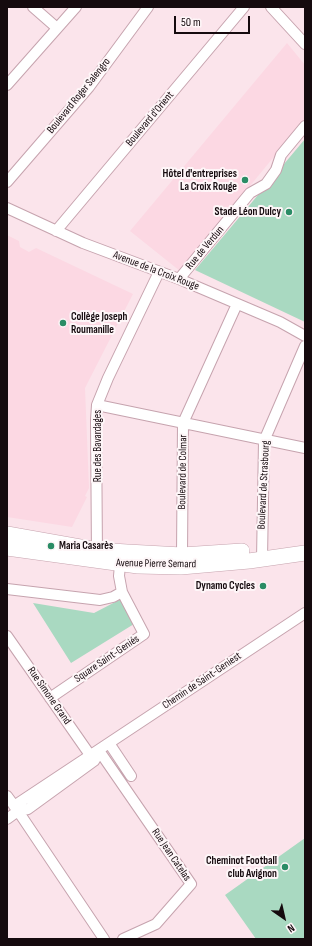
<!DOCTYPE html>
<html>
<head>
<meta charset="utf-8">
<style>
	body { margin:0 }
	#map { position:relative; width:312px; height:946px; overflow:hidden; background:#fbe4eb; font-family:"Sofia Sans Condensed",sans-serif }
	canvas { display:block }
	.frame { position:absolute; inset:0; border:8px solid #150a0e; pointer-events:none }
	.north { position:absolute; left:264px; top:898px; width:40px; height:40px; -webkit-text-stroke:3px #fef6f8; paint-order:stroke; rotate:146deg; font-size:11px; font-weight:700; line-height:16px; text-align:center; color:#150a0e }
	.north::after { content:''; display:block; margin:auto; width:14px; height:18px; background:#150a0e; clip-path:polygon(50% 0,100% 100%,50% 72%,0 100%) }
	.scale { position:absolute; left:174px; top:16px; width:76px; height:18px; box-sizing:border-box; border:2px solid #150a0e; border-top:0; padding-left:5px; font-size:12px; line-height:14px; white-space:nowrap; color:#150a0e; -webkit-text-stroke:3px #fef6f8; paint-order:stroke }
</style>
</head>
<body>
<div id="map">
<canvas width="312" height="946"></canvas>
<div class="frame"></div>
<div class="north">N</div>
<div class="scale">50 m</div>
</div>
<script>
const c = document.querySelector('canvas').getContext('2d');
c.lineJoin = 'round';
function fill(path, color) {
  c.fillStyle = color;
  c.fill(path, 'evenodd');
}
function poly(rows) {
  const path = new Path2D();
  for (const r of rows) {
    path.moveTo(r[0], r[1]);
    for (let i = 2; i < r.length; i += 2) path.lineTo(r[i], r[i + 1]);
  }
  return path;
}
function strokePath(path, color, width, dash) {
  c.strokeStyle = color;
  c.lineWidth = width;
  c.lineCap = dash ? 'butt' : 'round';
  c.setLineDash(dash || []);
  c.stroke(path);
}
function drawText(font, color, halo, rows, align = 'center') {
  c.font = font + ' "Sofia Sans Condensed",sans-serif';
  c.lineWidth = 4;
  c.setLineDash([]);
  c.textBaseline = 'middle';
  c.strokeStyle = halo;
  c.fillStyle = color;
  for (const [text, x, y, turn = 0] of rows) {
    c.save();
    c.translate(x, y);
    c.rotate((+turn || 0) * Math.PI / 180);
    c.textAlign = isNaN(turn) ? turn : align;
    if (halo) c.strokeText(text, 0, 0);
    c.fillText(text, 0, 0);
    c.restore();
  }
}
fill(poly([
	[287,43,305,65,305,119,180,271,130,231],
	[7,235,19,241,20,247,29,252,36,248,133,294,85,388,89,488,85,496,87,497,72,527,7,517]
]), '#fcd8e3');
fill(poly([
	[305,139,305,322,195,270],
	[121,599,134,624,71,663,33,603,94,613],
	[305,838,305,939,256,939,225,895]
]), '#a9d9c1');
const minor = poly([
	[33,7,57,28],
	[271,7,305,44],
	[7,85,76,7],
	[7,182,89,87,148,7],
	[7,208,83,243,179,279,280,322,305,336],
	[56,231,244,7],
	[179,279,250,193,266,184,276,170,281,155,305,126],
	[97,405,305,448],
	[182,555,183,423,237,304],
	[97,556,96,420,97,405,108,378,159,272],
	[262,559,264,441,305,346],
	[7,589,100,600,113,597,122,592],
	[7,636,90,755],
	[50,698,144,634,122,592,119,576,120,565],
	[109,743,131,776],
	[100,752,191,884,156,924,123,939],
	[99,753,94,761,28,809,18,811,104,939],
	[7,796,18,811,7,819],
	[14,806,305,613]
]);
const secondary = poly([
	[7,534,97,550,127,552,182,555,242,551],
	[7,548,138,566,181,567,249,561,305,553]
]);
strokePath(minor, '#c6a3ae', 12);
strokePath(secondary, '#c6a3ae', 16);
strokePath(minor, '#fff', 10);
strokePath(secondary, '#fff', 15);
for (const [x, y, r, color] of [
	[245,180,4,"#2a8c65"],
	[289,212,4,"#2a8c65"],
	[63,323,4,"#2a8c65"],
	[51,546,4,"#2a8c65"],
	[263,586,4,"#2a8c65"],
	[285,867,4,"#2a8c65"]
]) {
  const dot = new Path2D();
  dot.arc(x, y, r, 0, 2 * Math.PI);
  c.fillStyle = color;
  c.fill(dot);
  strokePath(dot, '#fef6f8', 1.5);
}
drawText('11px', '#150a0e', '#fef6f8', [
	["Boulevard Roger Salengro",79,96,-51],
	["Boulevard d'Orient",150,119,-50],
	["Rue de Verdun",205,248,-50],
	["Avenue de la Croix Rouge",156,271,21],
	["Rue des Bavardages",98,446,-90],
	["Boulevard de Colmar",183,472,-89],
	["Boulevard de Strasbourg",264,485,-87],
	["Avenue Pierre Semard",156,564,1],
	["Square Saint-Geniés",107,659,-34],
	["Chemin de Saint-Geniest",202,681,-34],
	["Rue Simone Grand",49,696,55],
	["Rue Jean Catelas",171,855,56]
]);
drawText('bold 11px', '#150a0e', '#fef6f8', [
	["Hôtel d'entreprises",237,174],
	["La Croix Rouge",237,187],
	["Stade Léon Dulcy",281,212],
	["Collège Joseph",71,317,"left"],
	["Roumanille",71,330,"left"],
	["Maria Casarès",59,546,"left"],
	["Dynamo Cycles",255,586],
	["Cheminot Football",277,861],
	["club Avignon",277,874]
], 'right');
</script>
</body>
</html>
